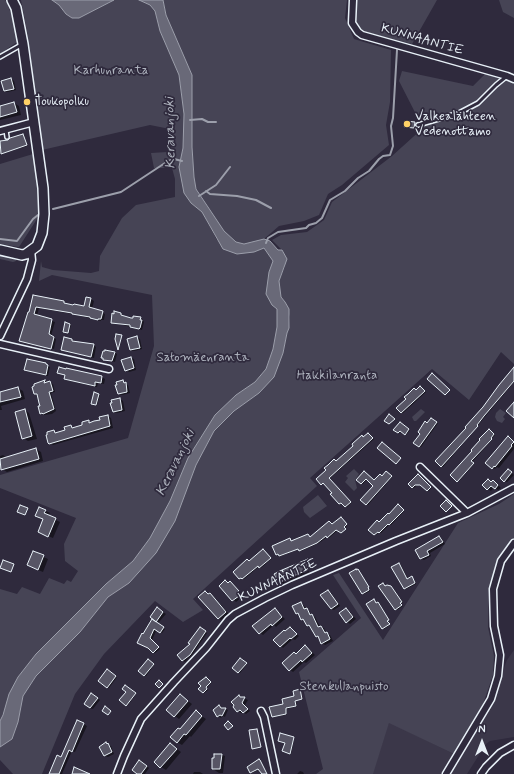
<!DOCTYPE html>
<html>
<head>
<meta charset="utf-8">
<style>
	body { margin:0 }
	#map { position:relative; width:514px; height:774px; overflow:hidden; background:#2f2a3d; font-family:Mynerve,sans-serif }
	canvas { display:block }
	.north { position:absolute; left:462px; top:722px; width:40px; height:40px; -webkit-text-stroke:3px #2f2a3d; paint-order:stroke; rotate:0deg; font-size:11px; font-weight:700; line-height:16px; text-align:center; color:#e8f1f8 }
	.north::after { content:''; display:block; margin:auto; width:14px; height:18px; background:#e8f1f8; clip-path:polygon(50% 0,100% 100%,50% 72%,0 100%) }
</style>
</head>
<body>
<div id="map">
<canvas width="514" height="774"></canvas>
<div class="north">N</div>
</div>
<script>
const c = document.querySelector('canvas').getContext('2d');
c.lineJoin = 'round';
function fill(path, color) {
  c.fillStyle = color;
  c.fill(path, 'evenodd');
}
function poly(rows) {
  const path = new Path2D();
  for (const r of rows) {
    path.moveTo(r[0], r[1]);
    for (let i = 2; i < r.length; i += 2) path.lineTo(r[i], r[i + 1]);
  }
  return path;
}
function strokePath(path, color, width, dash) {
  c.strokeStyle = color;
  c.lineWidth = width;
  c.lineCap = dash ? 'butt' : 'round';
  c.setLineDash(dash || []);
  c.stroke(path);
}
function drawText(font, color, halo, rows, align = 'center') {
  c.font = font + ' Mynerve,sans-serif';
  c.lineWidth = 3.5;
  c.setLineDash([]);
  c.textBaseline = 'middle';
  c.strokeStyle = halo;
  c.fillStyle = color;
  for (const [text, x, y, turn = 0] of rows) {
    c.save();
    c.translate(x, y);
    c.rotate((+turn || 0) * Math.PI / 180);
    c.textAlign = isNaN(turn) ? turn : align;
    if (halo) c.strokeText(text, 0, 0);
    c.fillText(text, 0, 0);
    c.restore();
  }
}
fill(poly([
	[514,650,514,737,490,741,486,744,467,774,451,774,488,712,507,660],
	[389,722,454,754,442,774,372,774]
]), '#3b3749');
fill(poly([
	[0,0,5,0,7,3,13,19,17,42,0,54],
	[21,0,52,0,59,5,66,14,72,18,79,18,114,0,139,0,150,5,155,11,160,31,179,75,184,114,183,148,180,164,191,203,202,212,217,240,254,252,264,248,273,261,269,272,277,309,277,327,273,349,266,369,255,382,236,395,215,415,188,458,170,501,150,538,133,561,106,584,36,654,18,677,0,721,0,589,17,594,22,587,40,594,49,578,64,584,67,580,71,582,78,571,65,561,64,544,76,518,0,488,0,475,128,438,154,346,152,295,52,275,39,281,41,261,42,267,53,270,91,273,99,271,100,256,122,218,136,205,175,197,175,179,172,168,154,168,151,153,167,152,173,145,170,129,150,125,42,150,28,37],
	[163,0,347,0,345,18,354,39,391,50,390,102,386,125,389,145,342,185,328,194,319,215,304,221,279,226,264,239,256,242,244,244,236,242,224,231,196,188,194,177,192,147,192,75,166,15],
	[357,0,437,0,412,44,362,31,355,21],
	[499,0,514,0,514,18,503,12],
	[402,71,473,86,486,73,507,79,514,83,514,364,501,352,469,400,432,369,310,478,317,486,193,599,203,610,183,622,155,601,104,654,75,694,42,774,13,774,0,760,0,747,12,739,18,722,23,696,36,676,80,632,108,597,129,583,196,465,214,431,234,411,259,393,283,353,287,333,289,328,290,317,285,302,281,297,279,281,285,266,282,250,272,240,281,235,307,232,324,220,332,202,392,156,423,128,399,81],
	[33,154,39,190,39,212,37,219,19,247,0,244,0,164],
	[0,255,10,257,17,259,16,261,13,262,0,259],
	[421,409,425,412,416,421,414,421,412,417],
	[500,409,506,413,503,417,505,419,502,423,497,421,495,417,496,413],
	[354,469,359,474,355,480,357,488,354,491,345,482,348,478,346,476],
	[514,494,514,539,498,559,489,589,488,627,494,656,493,675,483,704,454,754,389,723,373,774,316,774,323,769,299,672,361,618,333,575,339,573,383,640,458,523,499,504],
	[318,495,327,506,310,518,304,512,303,507]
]), '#464455');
const water = poly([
	[52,0,114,0,79,18,72,18,66,14,59,5,52,0],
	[139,0,163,0,166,15,192,75,192,147,194,177,196,189,224,231,236,242,244,244,264,239,270,241,278,250,282,250,287,259,279,281,281,297,285,302,289,309,289,328,287,333,283,353,274,377,259,393,234,411,214,431,196,465,175,521,156,553,129,583,108,597,80,632,36,676,23,696,18,722,12,739,0,747,0,721,3,715,9,694,18,677,36,654,106,584,133,561,150,538,170,501,188,458,215,415,236,395,255,382,266,369,273,349,277,327,277,309,272,305,266,294,269,272,273,261,264,248,254,252,237,254,223,249,202,212,191,203,184,193,179,167,183,148,184,114,179,75,160,31,155,11,150,5,139,0]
]);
fill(water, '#696978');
strokePath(water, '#9c9fab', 1);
fill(poly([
	[11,79,14,81,16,90,8,92,5,91],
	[14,103,19,106,21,115,0,120,0,107],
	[23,135,27,146,2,153,0,140,8,141],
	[34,296,64,302,66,305,84,307,86,298,91,299,94,301,92,309,105,314,104,320,101,320,101,321,73,314,39,308,37,316,55,322,51,336,56,339,54,349,23,343,20,341,30,313],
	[115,313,121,314,124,316,124,317,131,319,140,318,143,320,144,322,142,330,112,322],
	[66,324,71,325,69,333,65,332],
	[121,336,122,337,119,349,116,339],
	[137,337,140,339,142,349,134,351,131,350],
	[72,340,75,342,93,345,96,347,94,358,62,350],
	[114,352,117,354,115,362,104,359],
	[131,358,134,359,136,370,129,372,126,370],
	[48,366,50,367,48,376,28,371],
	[514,371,514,382,443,467,442,467,436,461,468,428],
	[66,375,102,377,105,379,104,384,98,383,97,387,67,380,65,379],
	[45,381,53,384,55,392,51,393,56,411,52,414,44,415,41,413,41,406,38,396,35,394,35,384],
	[123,382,128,385,130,393,122,395,119,394],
	[18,388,23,391,25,399,1,406,2,410,0,410,0,393],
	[421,388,426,392,403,413,401,413,397,408],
	[99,394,100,395,97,405,93,404],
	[120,399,123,401,125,411,117,413,114,412],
	[25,410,29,413,37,439,28,441,23,438],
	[108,416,111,418,113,428,53,445,50,443,54,431,57,433,66,431,71,426,74,428,84,426,89,422,92,423,101,420],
	[431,419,438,423,421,447,414,443],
	[400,424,410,430,406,435,401,431,400,433,395,430],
	[489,430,495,435,491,439,492,440,472,462,474,464,459,481,458,481,473,451],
	[369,434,374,439,329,479,351,503,347,507,342,503,339,504,333,493,325,483,322,484,336,462,364,438],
	[511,439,514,442,514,449,499,468,497,467,495,469,492,468],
	[36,449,41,452,43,461,7,472,2,469,0,456,3,455,7,458],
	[364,472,375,481,387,473,392,477,368,505,362,500,375,486,367,479,363,484,361,483],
	[511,472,514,475,507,482,505,481],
	[419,476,431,488,429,491,422,485,417,485,414,488,410,484],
	[488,480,492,483,496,483,501,488,498,490,494,487,491,491,488,489],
	[399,506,404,511,391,525,390,524,381,533,379,532,376,535,375,534,379,522],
	[46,511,50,513,48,516,60,522,53,538,43,534,44,519,40,518],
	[342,519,347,525,345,528,346,529,342,532,338,530,329,538,327,537,319,543,301,551,299,549,296,550,281,556,276,555,291,542,308,535,310,538],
	[439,537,442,539,445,544,430,553,431,556,424,560,421,559,417,551],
	[264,551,271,559,261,568,259,566,256,569,244,579,240,578,249,562],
	[33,552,48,559,43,572,33,568],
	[308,560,311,562,314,568,308,570,309,572,282,584,279,582],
	[399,564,401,565,408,579,412,577,416,584,406,589,405,588],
	[359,571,370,591,364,594,350,574],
	[225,581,233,584,241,593,239,595,241,598,236,602,220,586],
	[386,587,392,587,403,602,401,604,403,606,397,610],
	[328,591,331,593,340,606,334,610,331,609],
	[208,594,213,596,229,614,221,620,218,618],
	[375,601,376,604,379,603,389,620,388,621,390,625,384,629],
	[301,603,309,611,311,615,315,617,320,627,324,628,326,633,330,635,333,641,325,645,322,643,306,621,296,613],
	[275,609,285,619,276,627,274,625,263,635,260,633],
	[346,609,349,611,356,619,350,624,347,622],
	[160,610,166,614,159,622,157,621],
	[152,620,165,629,162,633,157,629,152,640,160,649,155,653,153,652,144,635],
	[200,628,207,633,192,655,185,662,178,655,191,644],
	[290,628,299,636,295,640,293,639,283,648,281,646],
	[306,646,315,655,306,663,304,662,293,672,290,670,296,654],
	[241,659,247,664,240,673,233,668],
	[148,660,154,665,146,676,139,670],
	[107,670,117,677,109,688,99,681],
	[207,679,211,683,206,688,208,690,204,693,203,693],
	[125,686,136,694,128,705,120,700,127,692],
	[300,690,303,699,296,701,297,706,287,709,286,715,273,717,295,697],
	[180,695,192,704,179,719,167,710],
	[94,696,100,700,93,709,90,708],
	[239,696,248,700,245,705,250,711,246,714,243,712,241,713,238,711,234,707],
	[219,706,228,710,225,717,223,716,221,718,218,716],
	[196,712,206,719,191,737,190,736,182,745,177,742,180,730],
	[78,721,87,726,75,752,72,751,62,774,50,774,61,758],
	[293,738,294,739,291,754,285,751,286,743],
	[106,744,111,746,114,754,108,757,105,756,100,747],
	[171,744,181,752,166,770,161,767],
	[222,755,225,756,223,773,219,773,213,769],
	[260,761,267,773,263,774,260,769,252,773,251,772],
	[143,763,149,768,145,774,139,774],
	[300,771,303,772,304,774,297,774],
	[194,772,200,772,203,774,193,774]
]), '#0007');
strokePath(poly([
	[190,120,202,119,208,122,216,122],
	[206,191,210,194,237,196,256,200,271,208],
	[199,196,216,185,230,167],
	[53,209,121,192,168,161,174,159,182,161],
	[0,239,17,241,33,219,38,215],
	[266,243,268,238,278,232,306,228,309,225,316,223,322,218,330,200,345,191,358,178,369,171,379,159,383,156,390,155,393,146,391,126,393,118,397,50]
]), '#9c9fab', 2);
const building = poly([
	[11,78,14,89,4,91,1,81,11,78],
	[14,102,17,112,0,117,0,106,14,102],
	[405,121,415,122,414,128,404,127,405,121],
	[23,134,27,145,1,154,0,141,8,140,10,138,23,134],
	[33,295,64,301,64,303,73,305,74,304,84,306,86,297,91,298,89,307,103,311,101,319,98,319,98,320,90,318,90,317,72,314,72,313,36,307,34,314,52,319,49,334,54,337,51,349,19,341,28,312,29,312,33,295],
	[114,311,121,313,121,315,131,318,133,318,133,316,141,317,140,320,142,320,140,328,139,329,130,327,130,325,111,323,112,313,114,314,114,311],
	[65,322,70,324,68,333,63,332,65,322],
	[116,334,122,335,118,350,115,339,116,334],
	[137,336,140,348,130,350,127,339,137,336],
	[64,337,72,339,72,341,94,344,91,357,61,350,64,337],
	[105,350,115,352,112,361,103,360,103,358,101,358,103,351,105,351,105,350],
	[131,357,134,368,125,371,121,360,131,357],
	[27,359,46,363,46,364,48,365,46,375,24,370,27,359],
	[59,367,66,369,66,368,102,376,101,383,95,382,95,386,64,379,65,375,57,373,59,367],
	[514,367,514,381,484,416,477,425,478,426,441,467,435,461,466,428,465,427,483,407,499,385,514,367],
	[432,373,450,390,445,395,427,379,432,373],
	[45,380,44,383,50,381,53,391,49,392,54,409,43,414,42,413,40,414,38,406,40,406,39,403,37,394,34,394,32,387,34,386,34,384,45,380],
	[123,380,124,383,126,382,127,392,118,394,115,385,117,385,116,382,123,380],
	[420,386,425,391,401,413,396,408,406,399,404,397,408,394,414,388,416,390,420,386],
	[18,387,21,397,0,402,0,392,18,387],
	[94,392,99,394,96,405,91,404,94,392],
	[120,398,122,410,113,412,110,403,112,403,111,400,120,398],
	[514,402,514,418,506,411,514,402],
	[25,409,32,436,22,439,15,412,25,409],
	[389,414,395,419,389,424,384,421,389,414],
	[108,415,110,426,49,444,48,443,46,435,47,435,47,432,54,430,55,433,65,430,64,427,71,425,72,428,82,425,82,422,89,420,89,423,94,421,100,420,99,417,108,415],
	[431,418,437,422,419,447,413,443,420,434,418,432,425,421,427,423,431,418],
	[400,422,409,429,405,435,400,431,398,433,393,430,400,422],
	[489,429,494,434,491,438,492,439,471,461,474,463,457,482,450,475,472,451,471,450,480,440,479,439,489,429],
	[368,433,373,438,329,478,351,502,345,507,341,503,339,504,330,494,332,493,323,483,321,485,316,479,326,470,324,468,328,465,334,459,336,461,353,446,352,444,362,435,363,437,368,433],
	[508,436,514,442,511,445,512,446,495,467,494,466,492,469,485,463,508,436],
	[382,442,401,458,396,464,377,448,382,442],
	[36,448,39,459,1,470,0,459,36,448],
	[508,469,512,472,504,482,500,478,508,469],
	[364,471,374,480,380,474,382,476,386,471,392,476,366,505,360,500,373,486,366,479,361,484,356,480,364,471],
	[418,474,431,487,427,491,420,485,415,485,412,488,408,484,418,474],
	[488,479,491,482,493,480,498,485,495,489,491,486,487,490,482,485,488,479],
	[446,500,452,506,446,512,440,506,446,500],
	[398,504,404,510,389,525,388,524,379,533,378,532,374,535,368,530,377,520,379,522,388,513,389,514,398,504],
	[20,505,28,508,25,515,17,512,20,505],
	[39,507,46,510,44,513,56,518,48,537,38,532,43,519,35,516,39,507],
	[341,517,347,524,344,527,346,529,341,533,336,530,327,538,326,536,317,543,299,551,298,549,279,556,278,554,276,555,272,546,290,538,291,541,308,534,310,537,329,521,332,524,341,517],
	[439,536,443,542,427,551,429,555,420,559,415,550,439,536],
	[263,549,271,558,259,568,258,566,242,579,241,578,239,579,233,572,247,559,249,561,263,549],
	[33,551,44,555,38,570,27,565,33,551],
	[308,559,311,566,306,568,307,570,278,583,274,574,282,570,283,572,282,570,308,559],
	[3,560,14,564,11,572,0,568,3,560],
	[399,563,407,579,412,576,415,583,404,589,391,567,399,563],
	[356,569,356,570,358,569,369,587,368,587,369,590,362,594,349,573,356,569],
	[225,580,228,583,230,581,239,591,236,593,239,596,232,601,219,586,225,580],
	[383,583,385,586,387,585,391,586,402,602,400,603,402,605,395,610,378,586,383,583],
	[328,590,338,604,331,609,320,595,328,590],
	[205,591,208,594,210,593,226,612,218,619,198,597,205,591],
	[374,599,376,603,378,602,389,620,387,621,390,624,382,629,366,604,374,599],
	[301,602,304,609,307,608,310,615,312,614,318,627,321,626,325,633,327,632,330,639,321,644,318,636,316,637,309,625,307,626,303,619,301,620,298,613,296,614,292,606,301,602],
	[157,607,163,612,156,622,150,617,157,607],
	[275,608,282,617,272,626,271,624,259,634,252,626,275,608],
	[346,608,353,617,346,623,339,613,346,608],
	[152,619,164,627,160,633,154,629,150,638,159,647,153,653,148,648,137,643,142,633,143,634,152,619],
	[200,627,206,631,190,655,182,661,177,655,190,644,188,643,200,627],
	[290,627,297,634,291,639,290,638,280,647,273,640,284,630,285,631,290,627],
	[305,645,312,653,302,662,301,660,289,671,282,663,294,652,296,654,305,645],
	[240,658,247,663,238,673,232,668,240,658],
	[148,659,154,664,144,676,138,671,148,659],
	[107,669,116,676,107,688,98,681,107,669],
	[206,677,211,682,206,687,207,689,203,693,198,689,201,686,198,683,206,677],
	[159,680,163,684,159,688,155,684,159,680],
	[125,685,136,693,126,706,119,700,126,692,122,689,125,685],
	[300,689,302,699,295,701,296,706,286,708,286,714,272,717,269,707,283,704,282,699,294,696,293,691,300,689],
	[91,693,98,698,90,708,84,704,91,693],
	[180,694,188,701,174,717,166,710,180,694],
	[239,695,240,697,245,697,242,703,248,709,243,713,240,710,237,712,233,707,234,705,231,702,239,695],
	[219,705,221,708,226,708,222,716,220,715,217,717,213,710,219,705],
	[105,706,111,711,108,715,102,711,105,706],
	[196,710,202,716,186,735,184,734,177,743,170,737,178,728,180,729,196,710],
	[77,720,84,723,72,752,69,750,59,774,49,774,57,755,61,757,77,720],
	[228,721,233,726,228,730,224,725,228,721],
	[257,729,261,747,252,749,249,730,257,729],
	[280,733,294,737,290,754,282,751,285,743,278,741,280,733],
	[106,742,107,744,108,743,112,752,104,756,99,747,106,742],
	[170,743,177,749,160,768,154,762,170,743],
	[214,754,222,754,220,769,212,769,212,758,214,758,214,754],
	[259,759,260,760,267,774,262,774,258,769,250,773,247,767,259,759],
	[139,760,147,766,141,774,137,774,132,770,139,760],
	[74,767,90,774,72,774,74,767]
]);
fill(building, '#575565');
strokePath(building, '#e8f1f8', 1);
const lane = poly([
	[0,57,21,45],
	[418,125,459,113,478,103,496,85,507,76],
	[6,130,7,137]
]);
const street = poly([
	[353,0,352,23,358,32,362,35,507,76,514,79],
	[0,131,34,122],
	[0,336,27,279,32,260,31,250],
	[0,344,109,369],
	[420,467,467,513],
	[261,711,264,717,276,774],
	[117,774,124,756,141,719,174,682,206,648,228,620,235,614,265,598,292,585,396,541,467,513,514,488],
	[446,774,491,699,498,676,500,655,494,626,493,589,501,561,514,543],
	[481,774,486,767,500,753,514,745]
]);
const secondary = poly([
	[0,250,22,255,26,254,37,246,42,233,44,214,43,188,23,44,16,8,12,0]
]);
strokePath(lane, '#e8f1f8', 6);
strokePath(street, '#e8f1f8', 9);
strokePath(secondary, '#e8f1f8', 12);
strokePath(lane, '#2f2a3d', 3);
strokePath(street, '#2f2a3d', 6);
strokePath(secondary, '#2f2a3d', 9);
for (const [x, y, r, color] of [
	[27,102,4,"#ffd166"],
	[407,124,4,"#ffd166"]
]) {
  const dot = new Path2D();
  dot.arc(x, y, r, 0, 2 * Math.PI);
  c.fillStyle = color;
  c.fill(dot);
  strokePath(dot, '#2f2a3d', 1.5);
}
drawText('13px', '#e8f1f8', '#2f2a3d', [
	["KUNNAANTIE",422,40,16],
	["KUNNAANTIE",278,581,-25]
]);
drawText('13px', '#afb4bf', '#2f2a3d', [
	["Karhunranta",111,71],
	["Satomäenranta",203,358],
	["Hakkilanranta",337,376],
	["Stenkullanpuisto",344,687]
]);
drawText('13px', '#e8f1f8', '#2f2a3d', [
	["Toukopolku",35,102],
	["Valkealähteen",415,117],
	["Vedenottamo",415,132]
], 'left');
drawText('italic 14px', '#afb4be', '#2f2a3d', [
	["Keravanjoki",171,133,-91],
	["Keravanjoki",176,463,-64]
]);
</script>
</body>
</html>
